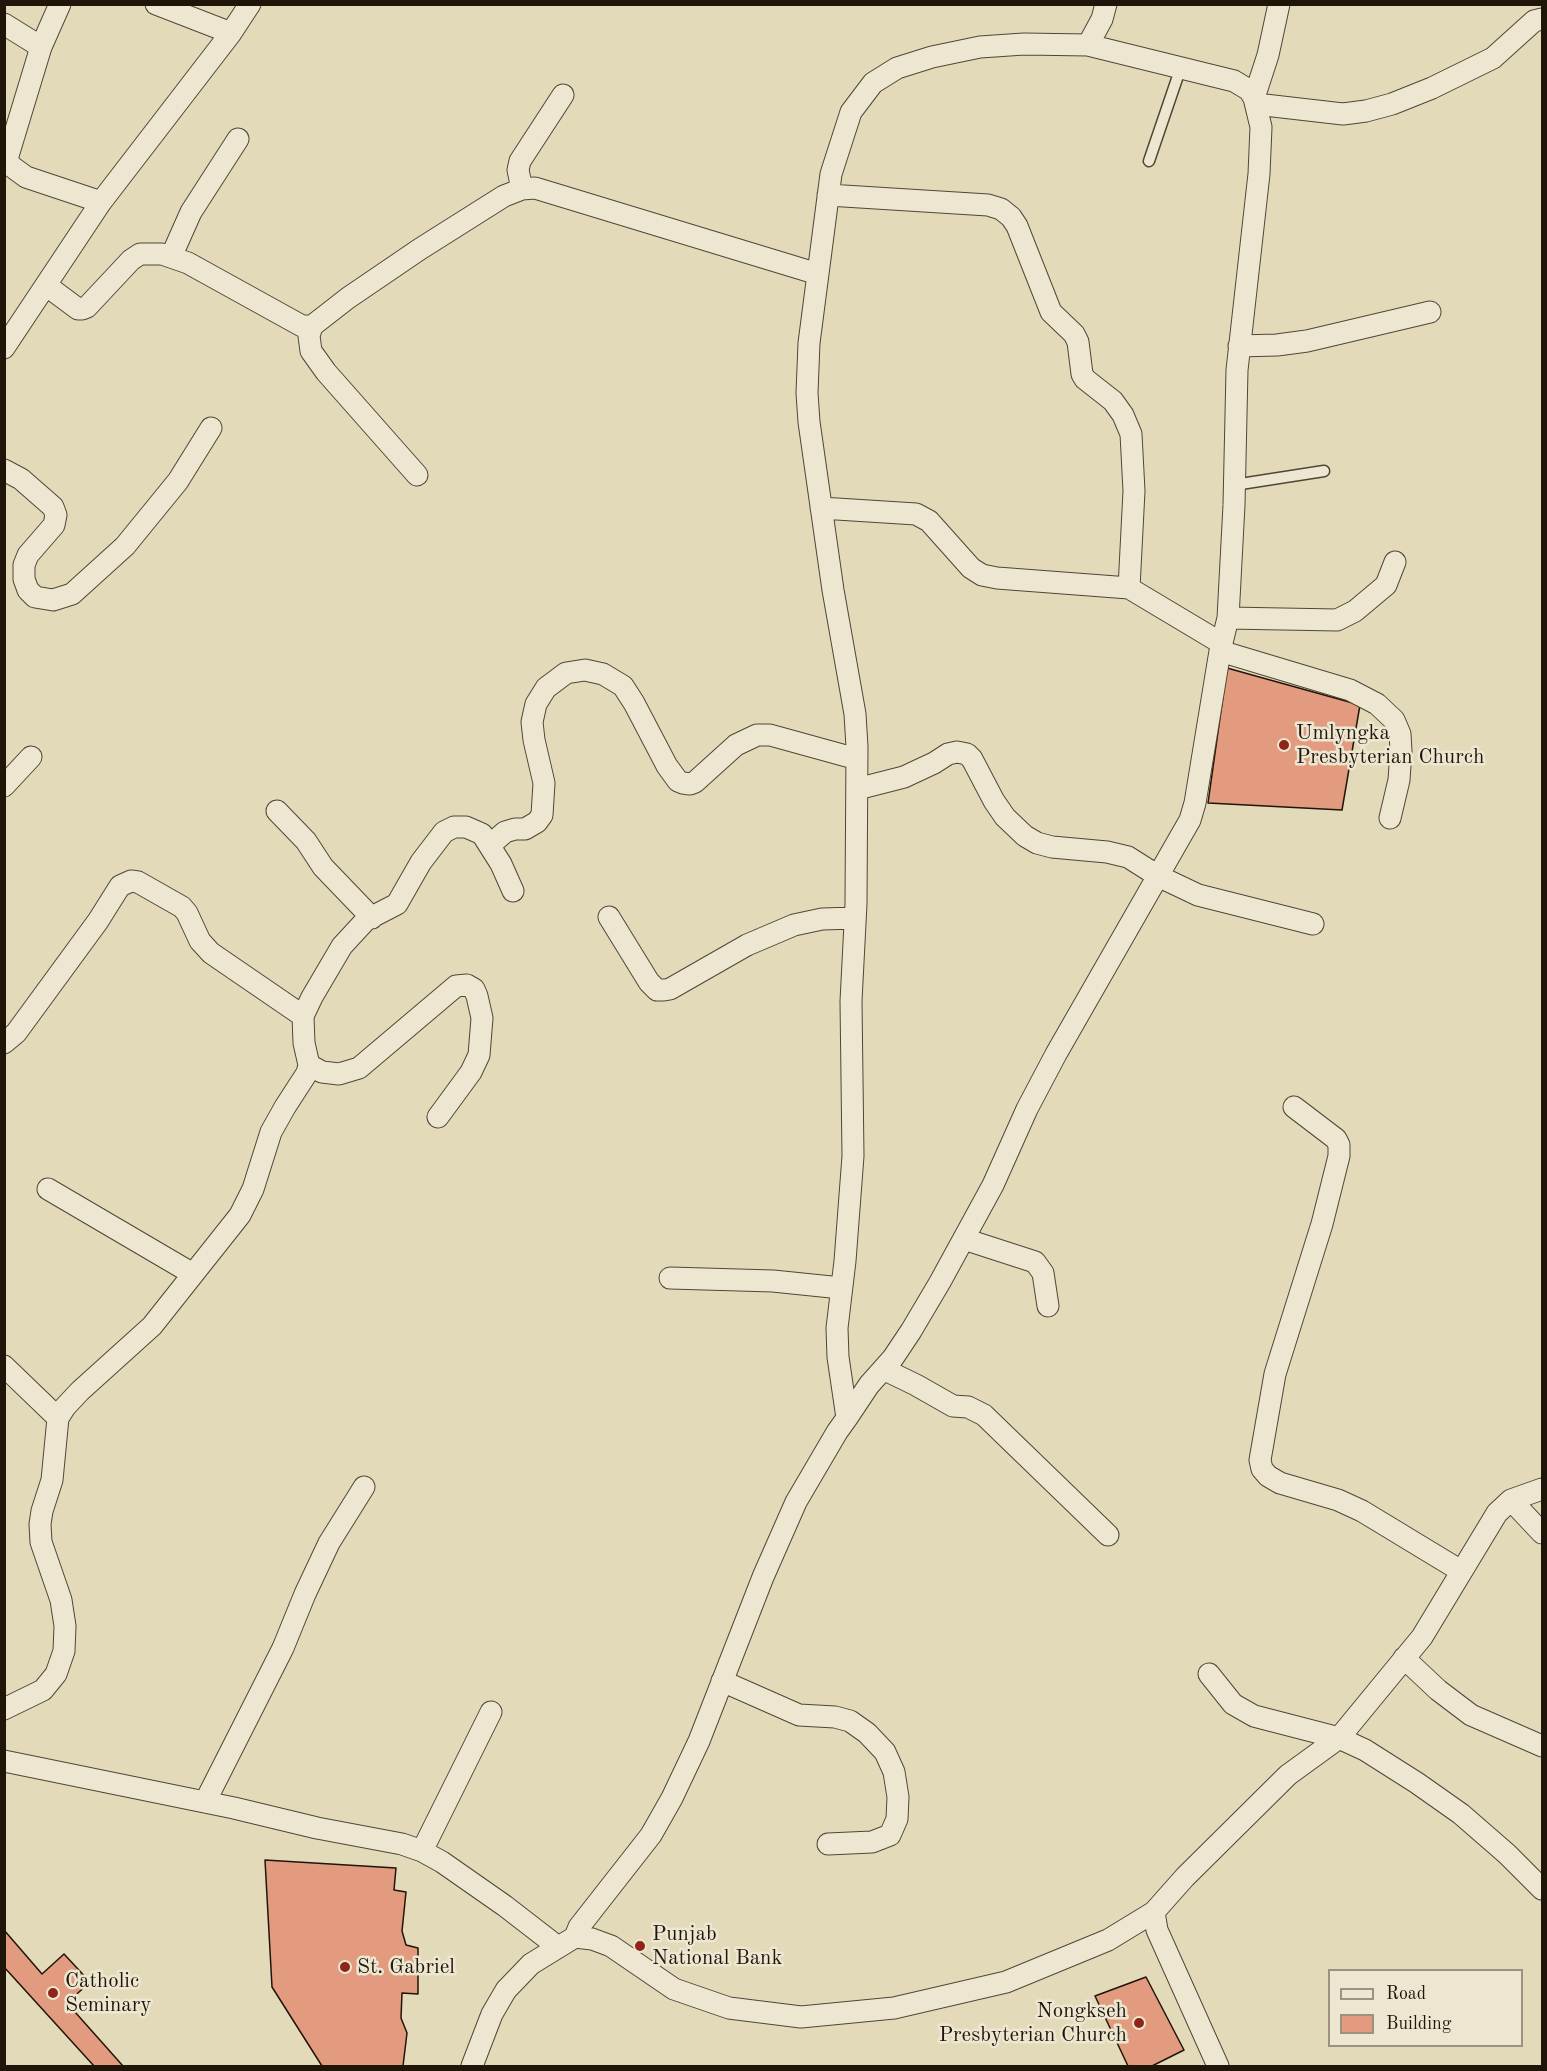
<!DOCTYPE html>
<html>
<head>
<meta charset="utf-8">
<style>
	body { margin:0 }
	#map { position:relative; width:1547px; height:2071px; overflow:hidden; background:#e3daba; font-family:"Old Standard TT",serif }
	canvas { display:block }
	.frame { position:absolute; inset:0; border:6px solid #1f1509; pointer-events:none }
	.legend { position:absolute; left:1328px; top:1969px; width:195px; height:78px; box-sizing:border-box; background:#ede7d2; border:2px solid #9b9382; margin:0; padding:8px 10px; list-style:none; font-size:18px; color:#1f1509 }
	.legend li { display:flex; align-items:center; gap:12px; height:30px }
	.legend b { width:30px; border:2px solid #9b9382 }
</style>
</head>
<body>
<div id="map">
<canvas width="1547" height="2071"></canvas>
<div class="frame"></div>
<ul class="legend">
<li><b style="height:8px;background:#ede7d2"></b>Road</li>
<li><b style="height:16px;background:#e29b7e"></b>Building</li>
</ul>
</div>
<script>
const c = document.querySelector('canvas').getContext('2d');
c.lineJoin = 'round';
function fill(path, color) {
  c.fillStyle = color;
  c.fill(path, 'evenodd');
}
function poly(rows) {
  const path = new Path2D();
  for (const r of rows) {
    path.moveTo(r[0], r[1]);
    for (let i = 2; i < r.length; i += 2) path.lineTo(r[i], r[i + 1]);
  }
  return path;
}
function strokePath(path, color, width, dash) {
  c.strokeStyle = color;
  c.lineWidth = width;
  c.lineCap = dash ? 'butt' : 'round';
  c.setLineDash(dash || []);
  c.stroke(path);
}
function drawText(font, color, halo, rows, align = 'center') {
  c.font = font + ' "Old Standard TT",serif';
  c.lineWidth = 5;
  c.setLineDash([]);
  c.textBaseline = 'middle';
  c.strokeStyle = halo;
  c.fillStyle = color;
  for (const [text, x, y, turn = 0] of rows) {
    c.save();
    c.translate(x, y);
    c.rotate((+turn || 0) * Math.PI / 180);
    c.textAlign = isNaN(turn) ? turn : align;
    if (halo) c.strokeText(text, 0, 0);
    c.fillText(text, 0, 0);
    c.restore();
  }
}
const building = poly([
	[1227,668,1360,705,1342,810,1208,803,1227,668],
	[265,1860,396,1868,394,1890,406,1892,402,1931,406,1945,418,1948,418,1994,402,1993,401,2018,407,2033,403,2066,322,2066,272,1987,265,1860],
	[4,1930,42,1974,64,1954,90,1982,67,2003,123,2066,94,2066,4,1967,4,1930],
	[1146,1977,1184,2050,1152,2066,1128,2066,1095,1996,1146,1977]
]);
fill(building, '#e29b7e');
strokePath(building, '#1f1509', 1.5);
const service = poly([
	[1149,161,1181,67],
	[1234,485,1324,471]
]);
const minor = poly([
	[60,4,41,47,7,159,11,166,26,177,101,202],
	[156,4,231,33],
	[4,24,41,47],
	[1088,45,1102,19,1106,4],
	[1254,98,1268,55,1279,4],
	[1256,104,1343,114,1366,111,1392,104,1432,88,1493,58,1534,21,1542,19],
	[522,189,518,170,520,161,563,95],
	[828,195,988,205,1001,209,1011,217,1017,226,1051,312,1074,334,1078,342,1082,374,1085,379,1113,401,1123,415,1131,434,1134,491,1129,588],
	[171,257,191,212,238,139],
	[47,286,78,309,82,309,87,307,131,260,140,254,162,254,188,263,302,326,312,326,348,298,420,249,504,196,522,189,535,188,818,274],
	[312,326,309,336,311,351,326,372,417,475],
	[1239,346,1277,345,1307,341,1430,312],
	[4,348,101,202,231,33,250,4],
	[4,470,21,479,53,507,56,515,54,525,28,555,24,565,24,579,28,590,35,597,53,600,72,594,125,546,178,481,211,428],
	[821,508,916,514,929,521,971,568,982,575,997,578,1129,588,1221,643],
	[1228,618,1337,620,1355,611,1386,585,1395,562],
	[1220,651,1350,690,1377,704,1394,720,1400,734,1401,751,1399,780,1390,818],
	[4,786,31,757],
	[857,789,904,777,934,763,948,754,957,752,967,754,972,759,994,801,1005,817,1025,836,1037,843,1052,847,1107,852,1128,857,1158,876,1198,895,1313,924],
	[277,811,306,841,323,867,372,918],
	[490,845,505,832,515,829,525,829,537,822,542,815,544,783,534,740,532,722,536,704,546,688,566,673,585,670,603,674,623,686,634,703,667,766,678,781,683,783,690,784,695,782,736,745,757,735,770,735,857,759],
	[609,917,649,982,657,990,664,990,670,989,747,945,794,925,822,919,855,918],
	[4,1043,16,1033,98,921,120,886,131,881,138,882,182,907,187,913,200,941,211,953,303,1016],
	[309,1065,322,1072,339,1074,359,1068,456,986,467,985,474,989,477,996,482,1018,479,1055,471,1072,438,1117],
	[1294,1107,1336,1139,1339,1145,1339,1156,1322,1224,1275,1374,1260,1460,1262,1469,1268,1476,1280,1483,1338,1500,1362,1511,1461,1571],
	[48,1189,193,1274],
	[964,1239,1035,1262,1043,1273,1048,1306],
	[670,1278,773,1281,841,1288],
	[4,1366,58,1418],
	[883,1369,916,1385,953,1406,968,1407,984,1415,1108,1535],
	[1511,1500,1542,1533],
	[1404,1658,1438,1690,1471,1715,1542,1746],
	[1209,1674,1233,1704,1254,1716,1339,1738,1365,1750,1417,1783,1461,1814,1507,1854,1542,1889],
	[722,1681,799,1715,835,1717,850,1721,867,1733,885,1752,894,1772,898,1797,897,1819,890,1835,872,1842,828,1844],
	[4,1709,43,1690,56,1674,64,1651,65,1626,61,1600,41,1542,40,1524,42,1511,52,1480,58,1418,65,1407,80,1391,152,1326,240,1215,253,1189,271,1132,285,1107,307,1073,309,1065,304,1043,303,1016,312,997,342,946,366,920,397,904,421,862,444,832,454,827,466,827,482,834,501,864,513,891],
	[4,1761,234,1808,317,1828,402,1844,422,1851,442,1862,505,1906,558,1947],
	[205,1802,283,1648,305,1594,329,1543,364,1487],
	[422,1851,491,1712],
	[1154,1912,1157,1930,1218,2066],
	[575,1937,579,1927,651,1835,672,1798,699,1741,763,1577,796,1502,837,1432,847,1418,869,1385,893,1358,911,1331,940,1282,993,1185,1027,1109,1056,1054,1190,820,1195,803,1220,651,1228,618,1234,505,1237,370,1259,174,1261,127,1254,98,1249,90,1234,81,1088,45,1024,44,980,47,932,57,897,68,873,83,851,112,831,174,809,343,807,393,809,422,833,590,855,714,857,747,856,904,851,1001,853,1156,845,1261,837,1328,838,1357,847,1418],
	[472,2066,492,2014,506,1990,531,1964,575,1937,592,1939,611,1946,674,1989,729,2008,801,2017,894,2008,1006,1982,1108,1940,1154,1912,1185,1877,1288,1775,1339,1738,1422,1637,1497,1513,1511,1500,1542,1489]
]);
strokePath(service, '#504635', 13);
strokePath(minor, '#504635', 23);
strokePath(service, '#ede7d2', 10);
strokePath(minor, '#ede7d2', 21);
for (const [x, y, r, color] of [
	[1284,745,6,"#8f2418"],
	[640,1946,6,"#8f2418"],
	[345,1967,6,"#8f2418"],
	[53,1993,6,"#8f2418"],
	[1139,2023,6,"#8f2418"]
]) {
  const dot = new Path2D();
  dot.arc(x, y, r, 0, 2 * Math.PI);
  c.fillStyle = color;
  c.fill(dot);
  strokePath(dot, '#ede7d2', 2);
}
drawText('21px', '#1f1509', '#ede7d2', [
	["Umlyngka",1296,733],
	["Presbyterian Church",1296,757],
	["Punjab",652,1934],
	["National Bank",652,1958],
	["St. Gabriel",357,1967],
	["Catholic",65,1981],
	["Seminary",65,2005],
	["Nongkseh",1127,2011,"right"],
	["Presbyterian Church",1127,2035,"right"]
], 'left');
</script>
</body>
</html>
